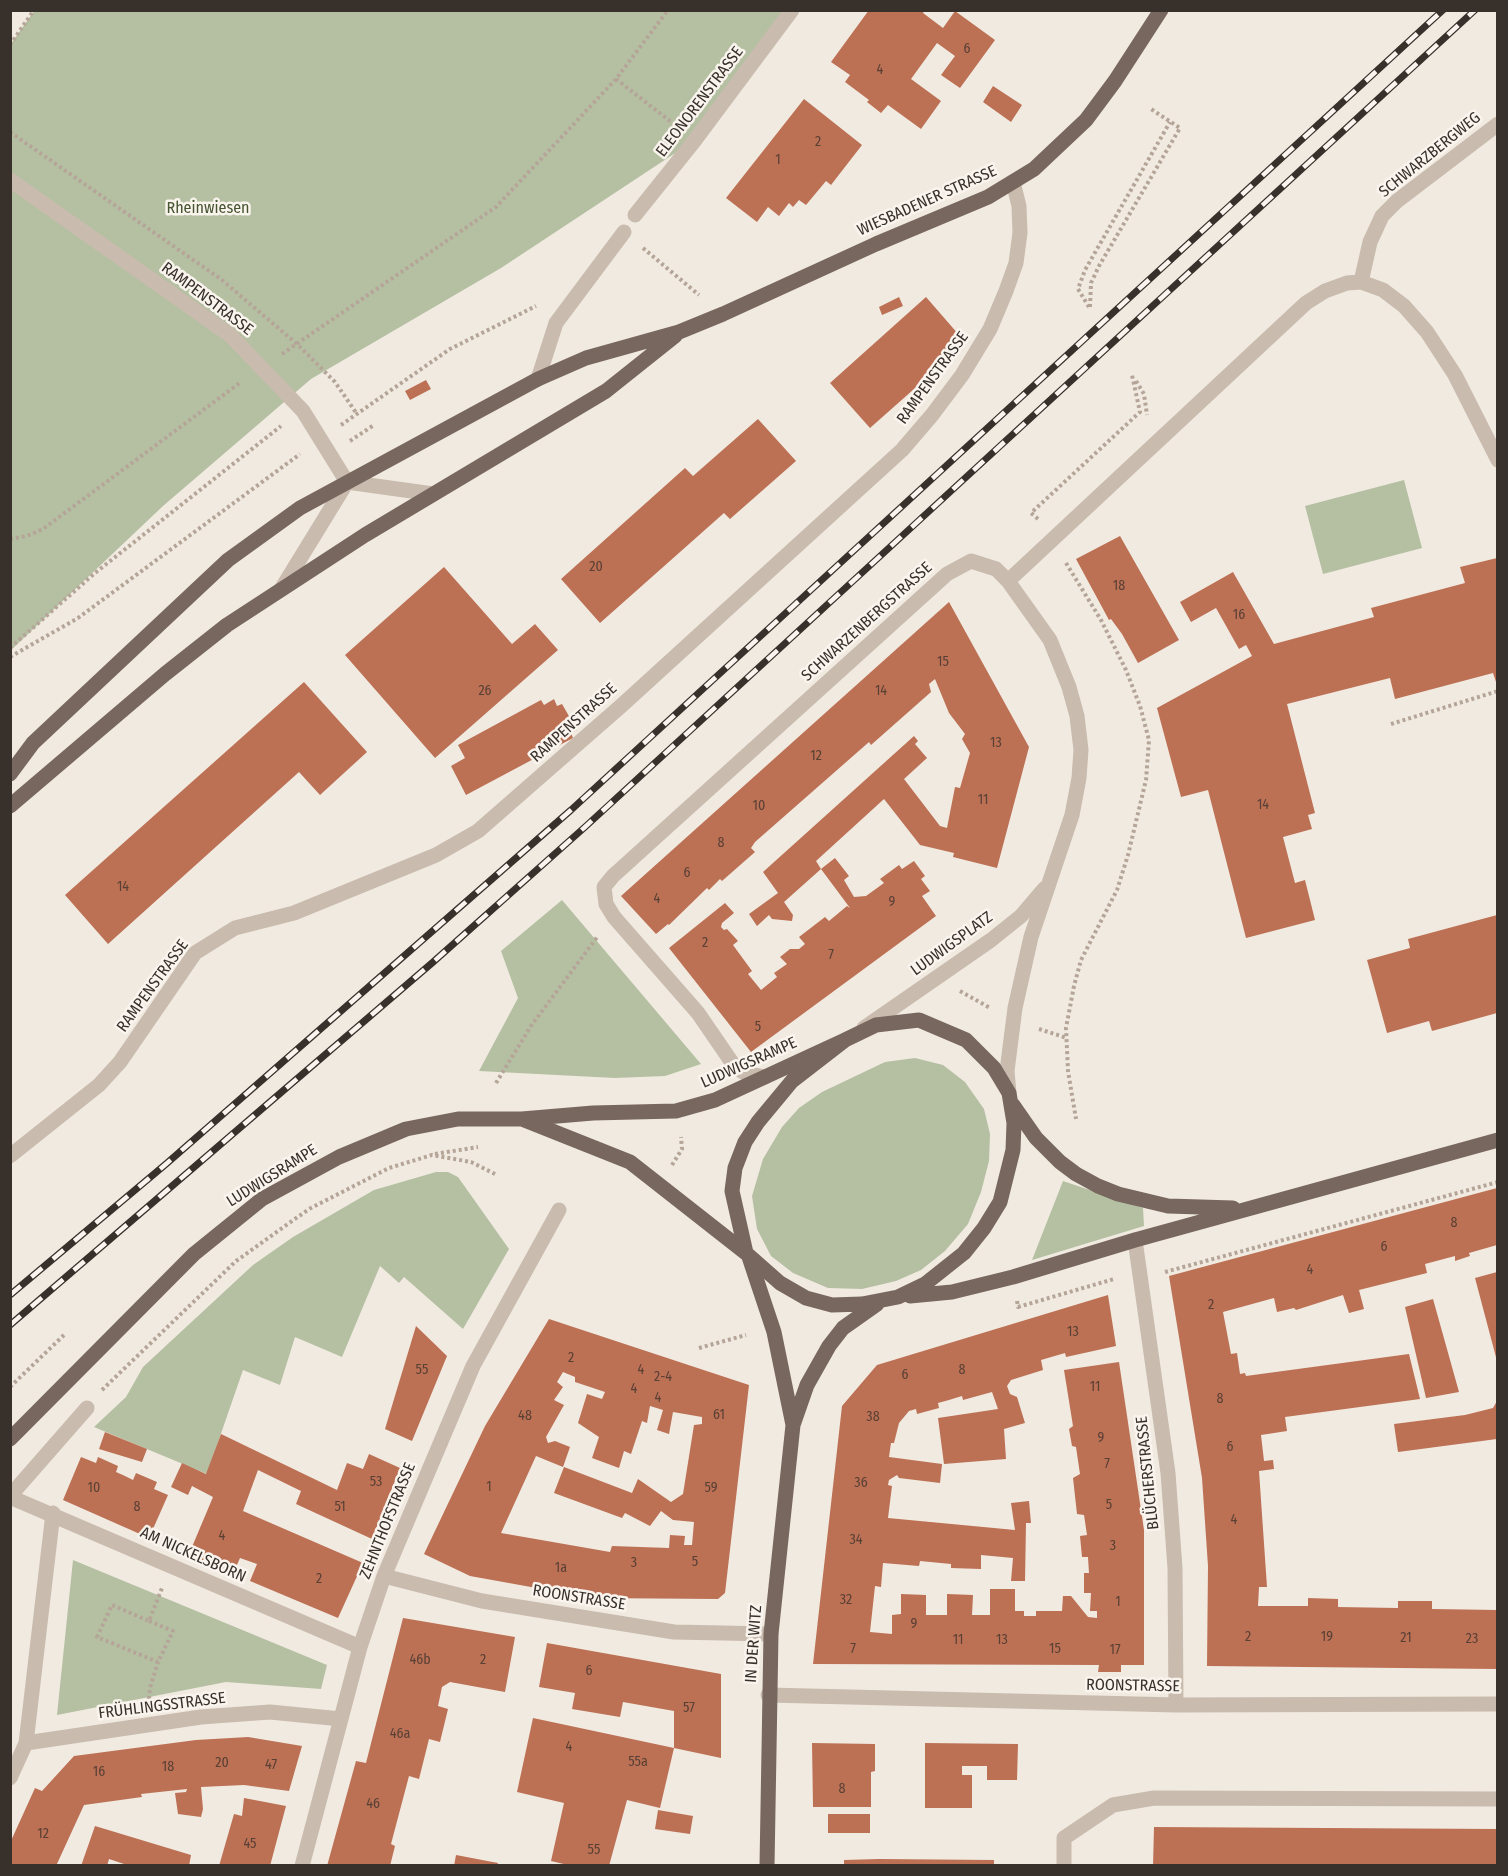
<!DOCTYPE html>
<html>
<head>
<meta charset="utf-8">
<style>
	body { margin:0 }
	#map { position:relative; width:1508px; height:1876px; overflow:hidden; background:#f1eae1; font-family:"Fira Sans Condensed",sans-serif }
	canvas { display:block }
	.frame { position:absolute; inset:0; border:12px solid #38302b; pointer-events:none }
</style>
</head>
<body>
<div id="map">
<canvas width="1508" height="1876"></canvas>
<div class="frame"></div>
</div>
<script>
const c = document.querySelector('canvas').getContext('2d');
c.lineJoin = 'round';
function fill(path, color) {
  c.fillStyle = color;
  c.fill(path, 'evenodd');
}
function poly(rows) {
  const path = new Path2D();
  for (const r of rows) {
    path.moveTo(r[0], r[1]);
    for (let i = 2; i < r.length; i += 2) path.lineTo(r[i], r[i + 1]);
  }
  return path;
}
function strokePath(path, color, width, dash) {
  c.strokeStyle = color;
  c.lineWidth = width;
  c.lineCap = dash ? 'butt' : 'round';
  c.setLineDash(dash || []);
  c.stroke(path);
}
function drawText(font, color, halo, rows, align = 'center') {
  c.font = font + ' "Fira Sans Condensed",sans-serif';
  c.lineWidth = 5;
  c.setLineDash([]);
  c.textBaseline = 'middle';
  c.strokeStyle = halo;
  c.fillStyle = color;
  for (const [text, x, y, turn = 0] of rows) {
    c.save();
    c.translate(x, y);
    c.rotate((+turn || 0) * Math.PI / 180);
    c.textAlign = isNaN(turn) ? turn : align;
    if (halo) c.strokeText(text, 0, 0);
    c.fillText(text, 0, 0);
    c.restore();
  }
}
fill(poly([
	[34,11,792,11,695,140,501,268,311,379,163,506,11,650,10,45],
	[1404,480,1422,548,1323,574,1305,506],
	[562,900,701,1064,665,1076,615,1078,479,1071,518,998,501,951],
	[915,1058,943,1065,965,1082,984,1109,990,1134,989,1161,981,1192,968,1224,945,1251,921,1270,896,1281,862,1289,828,1288,793,1273,771,1256,757,1229,752,1196,763,1159,782,1127,799,1108,822,1092,885,1062],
	[436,1172,448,1172,458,1177,509,1249,463,1329,404,1277,399,1283,380,1266,342,1357,295,1337,280,1385,243,1370,207,1474,94,1427,126,1397,143,1367,253,1265,293,1237,374,1190],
	[1063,1181,1143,1208,1144,1226,1032,1260],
	[73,1560,327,1665,321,1689,226,1682,57,1715]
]), '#b5c0a2');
fill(poly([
	[869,10,925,10,923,13,943,28,955,11,995,40,960,88,941,75,955,56,937,43,911,79,941,101,921,129,888,105,881,113,867,102,869,100,845,82,850,75,831,62],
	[993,86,1022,105,1011,122,983,102],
	[804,99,862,145,831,185,826,181,806,205,799,200,793,207,789,203,779,216,768,207,757,222,726,198],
	[899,297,903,306,882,315,879,307],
	[926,297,966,343,870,428,830,383],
	[426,380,431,389,410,400,405,391],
	[758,419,796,461,730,519,724,513,600,623,561,579,685,468,693,476],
	[1120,536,1179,640,1138,663,1122,634,1111,619,1109,620,1076,559],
	[1497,558,1497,685,1493,673,1395,699,1390,678,1287,704,1315,813,1308,815,1312,829,1283,837,1295,883,1305,880,1315,920,1246,938,1208,790,1181,797,1157,708,1252,656,1246,645,1239,649,1216,608,1191,622,1180,602,1233,572,1274,644,1374,617,1371,608,1465,583,1460,567],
	[444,567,512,644,535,624,558,650,435,758,345,655],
	[949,602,1029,747,997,868,953,857,954,853,920,845,884,799,816,861,821,869,784,902,793,915,792,921,772,919,769,915,757,926,749,914,778,893,763,872,914,736,918,741,915,744,927,758,904,779,940,826,947,828,955,787,960,788,970,753,962,739,965,734,949,713,935,679,929,684,931,692,871,745,869,742,755,842,751,848,755,852,722,881,720,879,709,890,707,888,669,925,668,924,656,934,621,896],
	[304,682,367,752,320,795,299,772,108,944,65,895],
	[554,699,557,706,562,704,577,730,571,733,573,738,466,795,451,766,465,758,458,745,541,700,544,705],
	[835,858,849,876,844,880,854,897,866,896,884,883,880,879,899,865,902,869,914,861,925,876,921,879,930,891,922,896,936,916,751,1052,669,948,725,903,734,913,722,923,721,927,724,930,727,929,738,941,733,945,752,971,748,974,761,990,777,977,774,973,787,964,780,957,790,949,799,949,805,944,799,937,825,917,829,921,847,906,850,908,821,869],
	[1497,915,1497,1013,1432,1031,1429,1021,1387,1033,1367,960,1410,948,1408,939],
	[1497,1188,1497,1245,1469,1253,1470,1256,1455,1261,1455,1256,1425,1264,1427,1273,1359,1290,1364,1309,1349,1313,1343,1295,1296,1310,1294,1308,1277,1312,1274,1298,1223,1312,1231,1354,1237,1353,1240,1374,1245,1373,1246,1376,1409,1354,1420,1399,1285,1417,1287,1431,1261,1435,1264,1461,1273,1460,1274,1469,1259,1471,1267,1587,1259,1587,1258,1606,1308,1606,1308,1598,1338,1599,1338,1607,1398,1608,1398,1601,1432,1601,1432,1609,1497,1610,1497,1669,1207,1666,1208,1566,1202,1478,1169,1276],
	[1497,1272,1497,1361,1475,1278],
	[1108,1295,1116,1346,1066,1357,1065,1353,1041,1360,1043,1370,1011,1380,1007,1386,1010,1394,1017,1397,1025,1423,1004,1429,1006,1459,944,1464,938,1418,998,1409,992,1392,963,1400,962,1396,949,1400,938,1403,939,1408,917,1414,916,1409,909,1411,899,1423,894,1443,891,1443,889,1457,942,1464,940,1483,899,1478,897,1475,889,1480,888,1485,892,1486,888,1518,1015,1530,1011,1503,1029,1501,1031,1523,1026,1523,1025,1581,1011,1581,1013,1558,981,1555,981,1569,951,1568,951,1564,920,1561,919,1566,883,1563,881,1587,875,1586,870,1632,892,1634,892,1615,901,1614,901,1594,926,1595,926,1615,947,1615,947,1594,973,1595,972,1615,990,1615,990,1589,1015,1589,1015,1611,1024,1611,1024,1616,1036,1616,1036,1611,1062,1611,1063,1596,1071,1596,1088,1617,1097,1618,1097,1611,1090,1611,1091,1593,1084,1593,1084,1573,1089,1573,1088,1557,1082,1557,1080,1536,1087,1535,1084,1515,1077,1514,1073,1478,1080,1474,1076,1447,1072,1446,1069,1429,1073,1426,1064,1370,1119,1362,1144,1530,1144,1665,1121,1665,1121,1672,1098,1672,1099,1665,813,1664,842,1406,877,1365],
	[1433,1299,1459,1392,1426,1398,1405,1307],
	[549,1319,749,1385,725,1593,718,1599,592,1598,470,1576,424,1554,485,1426],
	[563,1372,575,1377,575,1382,605,1392,602,1399,587,1394,578,1423,599,1437,592,1458,619,1468,624,1451,631,1454,642,1421,647,1423,650,1406,663,1410,657,1430,669,1434,673,1412,702,1417,702,1424,694,1425,683,1494,671,1502,638,1479,632,1493,564,1467,554,1493,622,1518,625,1513,650,1526,661,1511,673,1520,694,1522,692,1545,684,1545,685,1536,670,1535,669,1548,612,1546,610,1552,501,1533,536,1456,563,1467,570,1447,555,1441,548,1443,546,1437,564,1405,554,1400,563,1387,557,1382],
	[416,1326,447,1356,412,1441,385,1429],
	[1497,1401,1497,1439,1398,1452,1394,1424,1465,1415,1493,1408],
	[105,1432,147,1449,142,1462,99,1449],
	[221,1434,337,1490,347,1463,363,1469,369,1454,400,1468,372,1539,296,1504,301,1491,258,1470,243,1511,363,1563,338,1618,250,1581,257,1564,240,1558,233,1574,189,1554,213,1497,192,1486,188,1495,171,1487,182,1463,206,1474],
	[81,1457,96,1463,98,1457,118,1466,116,1472,125,1476,133,1480,136,1473,157,1482,154,1489,168,1495,149,1538,63,1500],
	[403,1618,515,1637,505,1692,450,1682,442,1687,438,1706,448,1709,440,1742,429,1739,419,1779,409,1776,391,1844,395,1846,390,1866,327,1866,356,1761,366,1763],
	[547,1643,721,1674,721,1758,674,1748,674,1711,623,1702,620,1717,572,1709,575,1693,539,1687],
	[533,1718,674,1748,660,1808,627,1800,609,1866,572,1866,551,1861,564,1803,517,1792],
	[248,1737,302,1746,289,1791,244,1785,201,1787,203,1809,201,1817,178,1814,175,1793,186,1792,187,1789,141,1794,142,1797,84,1805,56,1866,10,1866,10,1843,35,1788,42,1791,74,1756,196,1740],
	[812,1743,875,1744,875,1771,871,1772,871,1807,813,1807],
	[925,1743,1018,1744,1017,1780,987,1780,987,1766,962,1766,962,1775,972,1775,972,1808,925,1808],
	[244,1798,286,1806,270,1866,219,1866,234,1814,242,1816],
	[658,1810,693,1816,690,1834,655,1829],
	[828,1814,870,1814,870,1833,828,1833],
	[95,1826,191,1855,189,1866,130,1866,109,1859,107,1866,81,1866],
	[1154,1827,1497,1829,1497,1866,1153,1866],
	[456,1855,498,1863,497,1866,454,1866],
	[879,1859,994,1860,994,1866,844,1866,844,1860]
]), '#bc7054');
strokePath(poly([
	[10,45,34,10],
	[616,79,675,125],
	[10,132,222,280,297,344,335,382,357,414],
	[643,248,699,295],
	[1089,307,1078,289,1085,270,1170,122],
	[1090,307,1091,283,1099,266,1180,128,1151,109],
	[282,354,496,207,616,79,668,10],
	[1136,381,1144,394,1147,415],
	[341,425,450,349,536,306],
	[350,441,374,425],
	[1038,519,1031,513,1140,412,1132,375],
	[10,539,27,536,43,529,241,382],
	[1066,563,1101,620,1126,670,1140,706,1149,740,1146,780,1128,855,1117,890,1081,960,1074,986,1066,1028,1068,1071,1076,1119],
	[10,648,95,573,281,426],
	[10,657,78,618,300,454],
	[1391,724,1498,691],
	[960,991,990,1008],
	[1039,1029,1067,1038],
	[496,1083,531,1026,598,936],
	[435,1154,478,1147],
	[672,1165,682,1149,681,1137],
	[1165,1272,1498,1182],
	[1017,1301,1018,1307,1114,1279],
	[699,1348,746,1335],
	[10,1387,65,1334],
	[102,1390,236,1261,309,1209,389,1168,432,1155,471,1162,497,1175],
	[149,1621,173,1631,158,1662,97,1637,112,1605,149,1621,162,1588],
	[149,1699,150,1688,158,1662]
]), '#b5a598', 4, [3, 3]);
strokePath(poly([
	[10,180,230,335,303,411,347,482],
	[635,215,695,140,792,10],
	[1361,282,1370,242,1382,216,1397,201,1498,124],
	[538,379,556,323,624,232],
	[347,482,433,494],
	[1008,581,1306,303,1325,291,1347,283,1361,282,1383,290,1404,306,1427,332,1455,375,1498,460],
	[282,588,347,482],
	[864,1028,991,940,1021,916,1044,889],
	[765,1077,745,1073,735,1067,698,1013,614,917,606,904,604,887,613,876,947,574,971,561,996,569,1008,581,1050,640,1069,687,1077,716,1081,750,1079,778,1072,815,1031,937,1015,1008,1007,1071,1009,1093],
	[10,1156,99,1085,120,1062,195,953,235,928,294,913,436,855,478,831,621,706,902,450,932,415,962,375,990,329,1006,291,1016,263,1020,233,1019,206,1013,182],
	[1135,1240,1168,1473,1175,1568,1176,1705],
	[10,1496,87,1408],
	[10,1497,360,1647],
	[384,1576,482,1601,674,1632,771,1634],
	[768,1695,1176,1705,1498,1704],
	[26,1743,201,1717,270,1712,341,1719],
	[10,1778,26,1743,53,1513],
	[302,1866,360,1647,384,1576,473,1366,559,1210],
	[1064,1866,1064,1838,1113,1805,1154,1798,1498,1799]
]), '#c9bbad', 15);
strokePath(poly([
	[10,774,33,743,228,560,300,508,538,379,586,358,679,332,723,314,876,244,988,197,1034,169,1086,120,1115,81,1161,10],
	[10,806,165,674,227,625,365,535,606,391,675,336],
	[919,1020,966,1040,994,1068,1009,1093,1014,1123,1013,1150,1000,1202,984,1228,964,1253,925,1284,898,1297,862,1304,832,1305,806,1298,780,1283,746,1253,732,1191,735,1168,745,1142,758,1122,792,1081,845,1040,876,1025,919,1020],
	[1013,1105,1036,1138,1060,1162,1076,1174,1098,1186,1118,1194,1168,1206,1233,1208],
	[522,1119,630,1162,746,1253],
	[749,1257,774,1332,793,1425],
	[910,1296,952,1292,1013,1277,1135,1240,1498,1140],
	[10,1439,194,1254,262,1199,339,1157,406,1129,458,1119,522,1119,593,1113,676,1111,715,1100,845,1040],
	[767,1866,771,1634,793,1425,807,1385,829,1346,843,1328,877,1304]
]), '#78675e', 15);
const rail = poly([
	[10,1295,166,1164,571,810,1443,10],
	[10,1325,432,963,585,827,1475,10]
]);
strokePath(rail, '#38302b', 7);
strokePath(rail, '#f9f4ed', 4.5, [14]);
drawText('14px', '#594035', null, [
	["6",967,49],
	["4",880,70],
	["2",818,142],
	["1",778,160],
	["20",596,567],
	["18",1119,586],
	["16",1239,615],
	["15",943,662],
	["26",485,691],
	["14",881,691],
	["13",996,743],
	["12",816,756],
	["11",983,800],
	["14",1263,805],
	["10",759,806],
	["8",721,843],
	["6",687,873],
	["14",123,887],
	["4",657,899],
	["9",892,902],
	["2",705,943],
	["7",831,955],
	["5",758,1027],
	["8",1454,1223],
	["6",1384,1247],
	["4",1310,1270],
	["2",1211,1305],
	["13",1073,1332],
	["2",571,1358],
	["55",422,1370],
	["4",641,1370],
	["8",962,1370],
	["6",905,1375],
	["2-4",663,1377],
	["11",1095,1387],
	["4",634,1389],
	["4",658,1398],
	["8",1220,1399],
	["61",719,1415],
	["48",525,1416],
	["38",873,1417],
	["9",1101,1438],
	["6",1230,1447],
	["7",1107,1464],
	["53",376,1482],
	["36",861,1483],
	["1",489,1487],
	["10",94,1488],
	["59",711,1488],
	["5",1109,1505],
	["8",137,1507],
	["51",340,1507],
	["4",1234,1520],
	["4",222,1536],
	["34",856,1540],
	["3",1113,1546],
	["5",695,1562],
	["3",634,1563],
	["1a",561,1568],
	["2",319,1579],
	["32",846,1600],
	["1",1118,1602],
	["9",914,1624],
	["2",1248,1637],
	["19",1327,1637],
	["21",1406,1638],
	["23",1472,1639],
	["11",958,1640],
	["13",1002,1640],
	["7",853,1649],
	["15",1055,1649],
	["17",1115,1650],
	["46b",420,1660],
	["2",483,1660],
	["6",589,1671],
	["57",689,1708],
	["46a",400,1734],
	["4",569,1747],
	["55a",638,1762],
	["20",222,1763],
	["47",271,1765],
	["18",168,1767],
	["16",99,1772],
	["8",842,1789],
	["46",373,1804],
	["12",43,1834],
	["45",250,1844],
	["55",594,1850]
]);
drawText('16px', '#38302b', '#f9f4ed', [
	["ELEONORENSTRASSE",700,102,-53],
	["SCHWARZBERGWEG",1430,155,-39],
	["WIESBADENER STRASSE",927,201,-24],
	["RAMPENSTRASSE",207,299,37],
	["RAMPENSTRASSE",933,378,-54],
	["SCHWARZENBERGSTRASSE",867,622,-42],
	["RAMPENSTRASSE",574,723,-42],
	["LUDWIGSPLATZ",952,944,-36],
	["RAMPENSTRASSE",153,986,-54],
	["LUDWIGSRAMPE",749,1063,-24],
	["LUDWIGSRAMPE",272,1176,-32],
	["BLÜCHERSTRASSE",1148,1473,-96],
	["ZEHNTHOFSTRASSE",388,1521,-68],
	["AM NICKELSBORN",193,1555,24],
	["ROONSTRASSE",579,1598,9],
	["IN DER WITZ",754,1644,-86],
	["ROONSTRASSE",1133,1686,1],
	["FRÜHLINGSSTRASSE",162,1706,-7]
]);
drawText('16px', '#465431', '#f9f4ed', [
	["Rheinwiesen",208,209]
]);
</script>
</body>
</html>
